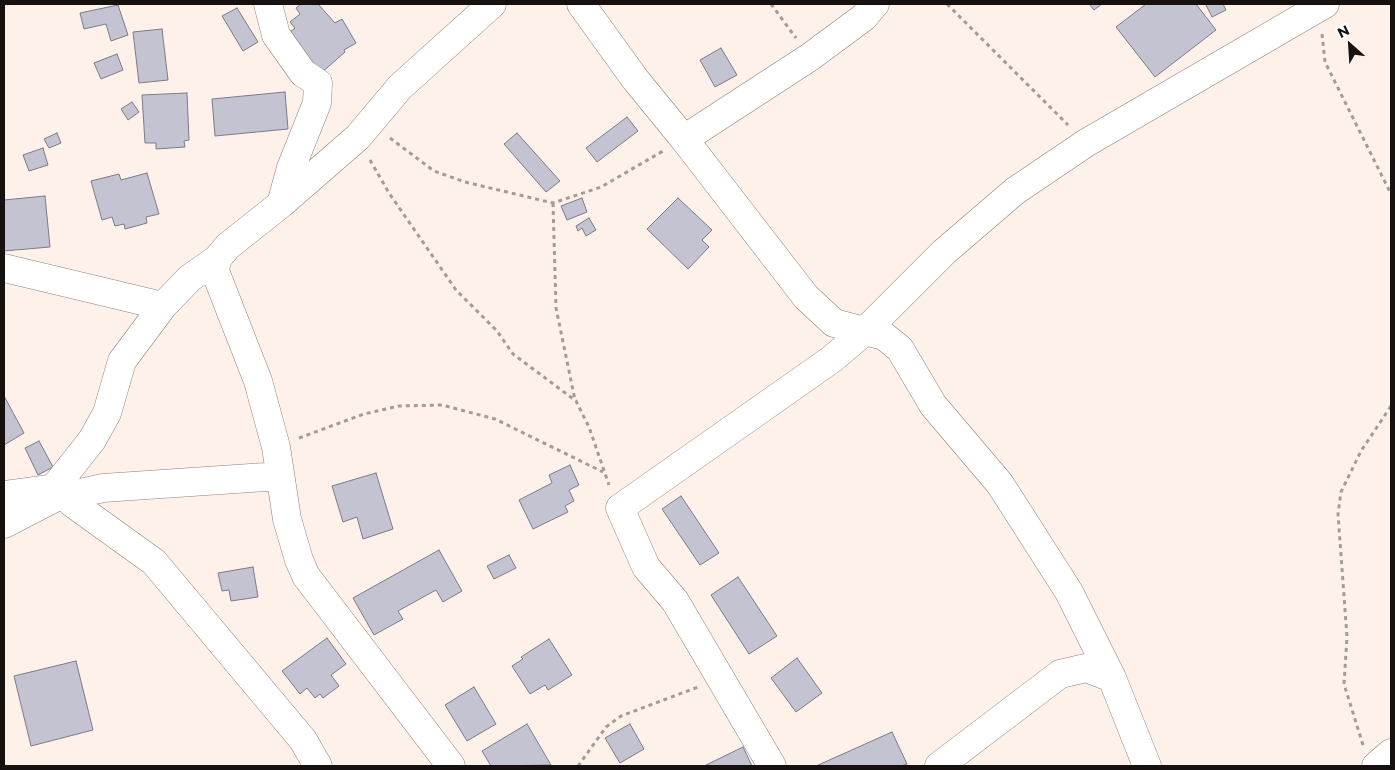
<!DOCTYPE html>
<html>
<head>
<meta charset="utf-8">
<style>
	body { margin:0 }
	#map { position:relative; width:1395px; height:770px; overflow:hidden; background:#fef1ea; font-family:Montserrat,sans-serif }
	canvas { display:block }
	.frame { position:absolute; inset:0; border:5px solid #16110e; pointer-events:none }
	.north { position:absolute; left:1325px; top:20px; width:50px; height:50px; -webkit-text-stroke:4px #fff; paint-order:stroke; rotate:334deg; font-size:14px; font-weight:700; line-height:20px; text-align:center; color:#16110e }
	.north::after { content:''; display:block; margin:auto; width:18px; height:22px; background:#16110e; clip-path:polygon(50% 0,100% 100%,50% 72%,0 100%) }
</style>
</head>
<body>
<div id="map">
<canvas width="1395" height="770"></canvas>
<div class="frame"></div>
<div class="north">N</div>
</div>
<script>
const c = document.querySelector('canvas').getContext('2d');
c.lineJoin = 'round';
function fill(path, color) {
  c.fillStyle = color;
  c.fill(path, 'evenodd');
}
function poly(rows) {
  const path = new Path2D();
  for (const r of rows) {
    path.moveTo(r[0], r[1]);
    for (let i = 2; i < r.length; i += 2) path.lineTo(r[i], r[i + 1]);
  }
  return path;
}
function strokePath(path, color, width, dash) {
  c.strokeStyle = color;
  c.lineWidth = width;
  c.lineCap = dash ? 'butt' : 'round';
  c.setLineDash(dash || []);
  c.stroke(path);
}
const building = poly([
	[301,4,318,4,335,23,342,19,356,43,344,50,345,52,320,74,285,36,295,28,290,22,300,14,296,8,301,4],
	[1089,4,1102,4,1094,10,1089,4],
	[1146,4,1196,4,1216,30,1155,77,1116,27,1146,4],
	[1208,4,1223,4,1226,10,1212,17,1206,5,1208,4],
	[118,5,128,35,111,41,106,24,84,29,80,13,118,5],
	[237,8,258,42,243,51,222,16,237,8],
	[162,29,168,80,139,83,133,32,162,29],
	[721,48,737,75,715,87,700,60,721,48],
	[117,54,123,70,101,79,94,63,117,54],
	[285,92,288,129,215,136,212,99,285,92],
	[187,93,189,140,184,141,185,147,156,149,156,143,145,143,142,95,187,93],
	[132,102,139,112,128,120,121,109,132,102],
	[627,117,638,131,597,162,586,148,627,117],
	[57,133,61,143,49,148,44,139,57,133],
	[517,133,560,181,546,192,504,144,517,133],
	[43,148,48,165,29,171,23,155,43,148],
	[147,173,159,214,146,217,147,223,125,229,124,224,115,226,112,217,102,220,91,181,119,174,121,180,147,173],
	[45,196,50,247,4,251,4,200,45,196],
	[582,198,587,212,567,220,561,206,582,198],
	[678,198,712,230,702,240,709,247,688,269,647,229,678,198],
	[589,218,596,230,586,236,582,228,578,231,576,226,589,218],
	[4,396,24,433,4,445,4,396],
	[39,441,53,467,38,475,25,448,39,441],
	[570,465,579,485,569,490,574,501,565,506,568,512,533,529,519,500,552,483,549,475,570,465],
	[376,473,393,529,363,539,357,517,343,522,332,486,376,473],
	[681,496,719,553,700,565,662,509,681,496],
	[439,550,462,591,443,602,436,590,398,611,403,619,374,635,353,598,439,550],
	[509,555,516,568,494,579,487,566,509,555],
	[253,567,258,597,231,601,229,590,222,591,218,573,253,567],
	[738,577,777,636,749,654,711,595,738,577],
	[327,638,346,664,331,675,339,686,323,698,320,694,315,698,307,688,300,694,282,671,327,638],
	[549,639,572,675,548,690,545,685,530,694,512,666,523,659,521,657,549,639],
	[797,658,822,693,796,712,771,678,797,658],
	[76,661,93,730,31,746,14,676,76,661],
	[474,687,496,724,467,741,445,705,474,687],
	[527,724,551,765,491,766,482,751,527,724],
	[630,724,644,749,620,763,605,738,630,724],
	[892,732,907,764,901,766,816,766,892,732],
	[743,747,752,766,704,766,743,747]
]);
fill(building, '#c4c3d2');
strokePath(building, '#7b7a88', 1);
const minor = poly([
	[268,4,276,35,303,73,318,83,317,103,291,168,281,204],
	[581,4,635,79,684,139,806,297,834,323,884,336,900,349,933,405,1000,484,1069,592,1112,678,1147,766],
	[684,139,810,57,864,17,875,4],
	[4,268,163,306],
	[54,488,92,440,107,413,122,361,163,306,190,278,217,259],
	[4,495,55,488],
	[67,496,72,503,154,562,303,740,318,766],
	[4,524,62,494,67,496,103,488,280,476],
	[451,766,306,576,299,560,287,519,276,447,258,381,215,271,217,259,228,246,281,204,358,137,400,87,492,4],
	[772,766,675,601,646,567,620,508,832,359,866,330,944,252,1015,191,1086,143,1325,4],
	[939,766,1060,674,1086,668,1112,678],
	[1376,766,1391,753]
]);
strokePath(minor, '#90817a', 29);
strokePath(poly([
	[771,4,796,38],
	[947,4,1068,125],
	[1322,34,1325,62,1391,194],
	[390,138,434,171,465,182,553,203,601,187,663,151],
	[370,160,389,193,456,290,497,331,513,354,576,401,589,427,609,485],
	[553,203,556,308,575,400],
	[299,438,364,414,399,406,442,405,495,419,603,472],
	[1363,745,1344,684,1347,637,1338,514,1341,492,1361,451,1391,406],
	[578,766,606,727,621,716,698,687]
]), '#a59b96', 3, [4, 4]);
strokePath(minor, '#fff', 28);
</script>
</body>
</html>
